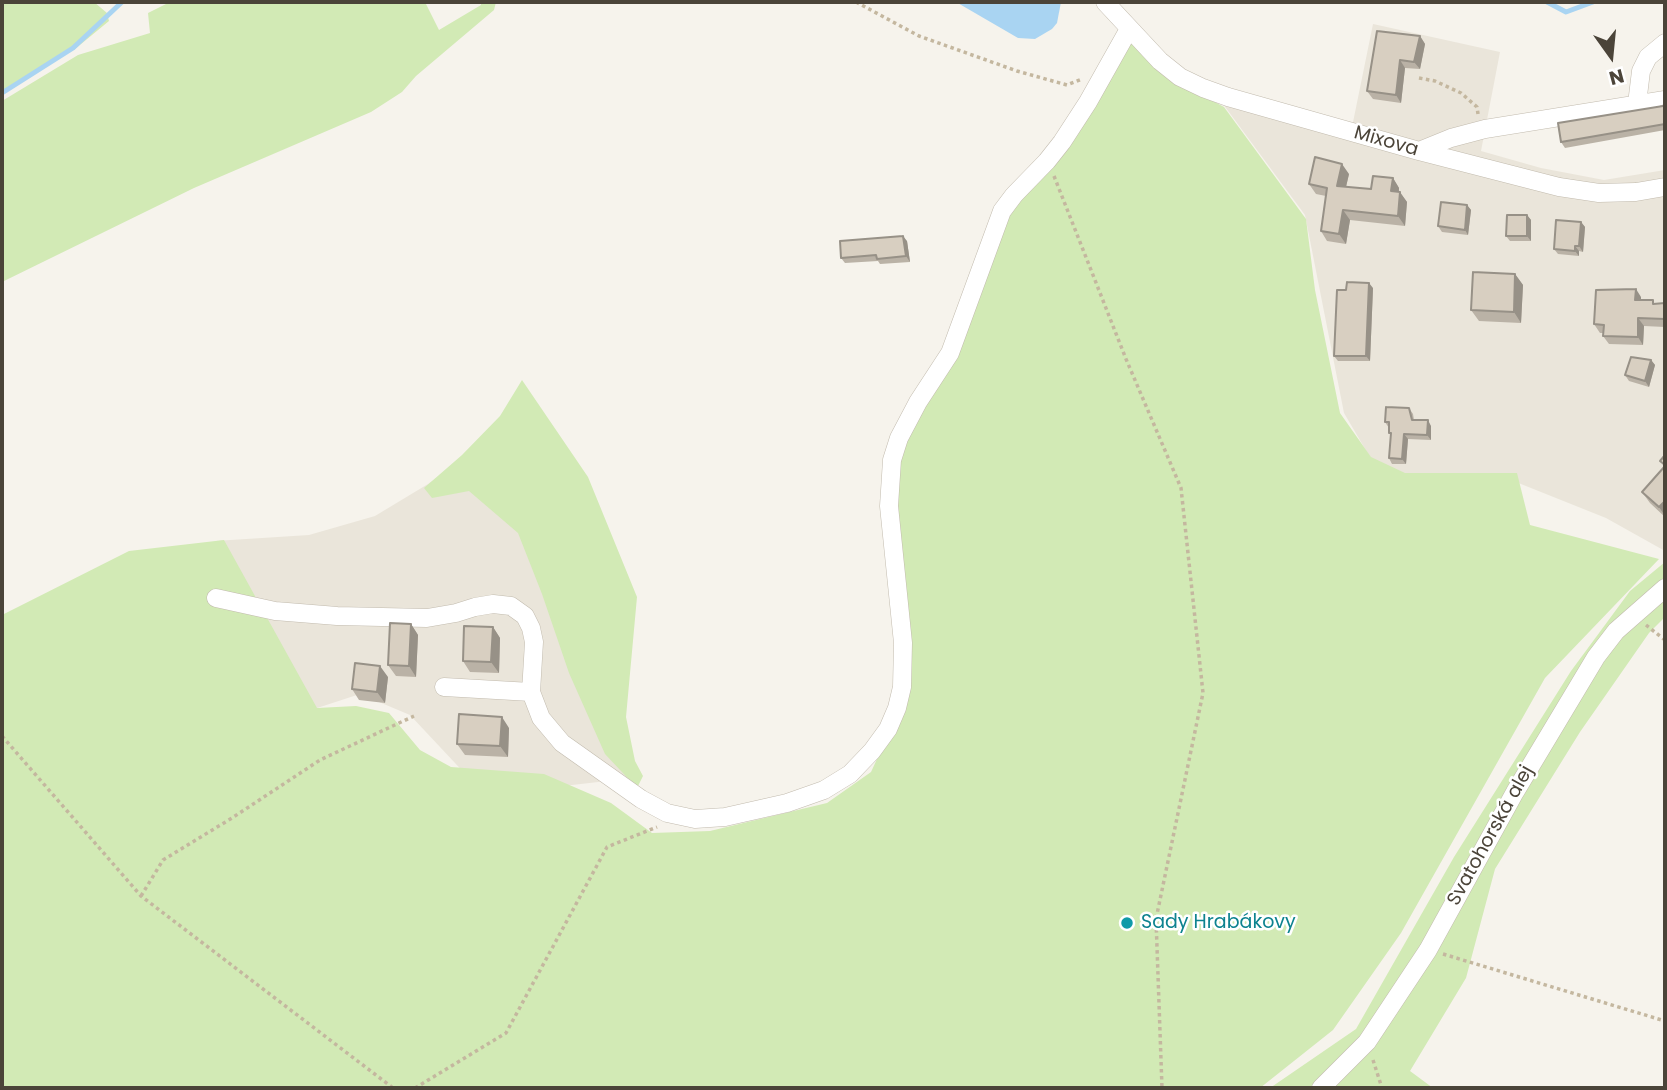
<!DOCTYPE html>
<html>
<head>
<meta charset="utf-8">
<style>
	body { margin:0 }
	#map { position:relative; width:1667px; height:1090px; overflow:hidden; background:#f6f3ec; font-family:Poppins,sans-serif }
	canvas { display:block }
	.frame { position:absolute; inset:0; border:4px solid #4b4439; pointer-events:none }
	.north { position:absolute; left:1576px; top:21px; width:70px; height:70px; -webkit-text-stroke:5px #fff; paint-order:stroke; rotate:165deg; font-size:19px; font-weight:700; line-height:28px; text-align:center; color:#4b4439 }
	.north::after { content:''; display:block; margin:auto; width:24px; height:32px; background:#4b4439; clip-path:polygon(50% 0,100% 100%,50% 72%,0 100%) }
</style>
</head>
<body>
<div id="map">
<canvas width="1667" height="1090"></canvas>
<div class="frame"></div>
<div class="north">N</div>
</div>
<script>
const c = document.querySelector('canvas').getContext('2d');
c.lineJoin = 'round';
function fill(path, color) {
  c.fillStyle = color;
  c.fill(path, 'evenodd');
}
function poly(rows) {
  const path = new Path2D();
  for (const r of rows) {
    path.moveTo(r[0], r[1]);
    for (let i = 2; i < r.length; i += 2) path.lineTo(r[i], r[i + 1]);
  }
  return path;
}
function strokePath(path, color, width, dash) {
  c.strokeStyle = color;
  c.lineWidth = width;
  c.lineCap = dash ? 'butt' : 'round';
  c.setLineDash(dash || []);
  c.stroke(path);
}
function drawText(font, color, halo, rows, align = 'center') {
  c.font = font + ' Poppins,sans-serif';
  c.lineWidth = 5;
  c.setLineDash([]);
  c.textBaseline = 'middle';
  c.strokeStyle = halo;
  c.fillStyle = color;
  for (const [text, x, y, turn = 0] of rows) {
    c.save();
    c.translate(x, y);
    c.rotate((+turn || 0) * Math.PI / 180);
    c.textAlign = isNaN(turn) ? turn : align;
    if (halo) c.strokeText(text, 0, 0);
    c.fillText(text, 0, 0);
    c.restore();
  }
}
fill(poly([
	[1373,24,1500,52,1481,151,1541,168,1604,180,1665,170,1665,551,1606,518,1516,482,1406,478,1371,459,1344,413,1305,215,1223,104,1351,132],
	[481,445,633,778,485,795,410,715,360,694,311,710,215,541,309,535,375,516,428,484]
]), '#eae5da');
fill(poly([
	[2,2,94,2,107,13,109,21,75,49,2,91],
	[170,2,425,2,439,30,481,5,481,2,496,2,494,10,416,76,402,92,371,112,194,188,2,282,2,101,78,55,150,33,148,13],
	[1132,38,1180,83,1224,107,1306,219,1315,290,1340,413,1371,457,1405,473,1517,473,1530,525,1659,559,1545,678,1401,933,1333,1030,1260,1088,2,1088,2,615,129,551,224,540,317,708,356,706,389,713,420,750,451,767,544,774,611,803,652,833,710,831,827,803,871,772,906,696,894,461,949,362,1005,209],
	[522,380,588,477,637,597,626,717,635,761,643,776,637,788,605,754,569,673,542,594,518,533,469,491,432,498,424,488,462,455,500,416],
	[1665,562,1665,617,1649,633,1580,732,1495,869,1466,978,1410,1071,1433,1088,1270,1088,1356,1029,1454,857,1571,671,1630,591]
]), '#d2eab5');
fill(poly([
	[956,2,1061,2,1057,23,1052,29,1035,39,1018,38]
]), '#a9d4f2');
strokePath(poly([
	[1547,2,1566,12,1593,2],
	[2,93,73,48,122,2]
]), '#a9d4f2', 5);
const minor = poly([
	[1105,2,1160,61,1180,77,1203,88,1228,97,1419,151,1559,187,1599,193,1636,192,1665,187],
	[1637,104,1641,71,1648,57,1665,43],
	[1419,151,1451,138,1485,129,1665,100],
	[216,598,275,611,337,616,427,618,456,613,475,607,493,604,511,606,525,616,531,628,534,642,531,692,541,718,562,743,641,799,667,813,695,819,725,817,787,803,824,790,850,774,872,751,888,729,897,708,902,687,903,643,889,506,892,460,899,438,918,402,950,353,1002,211,1014,195,1047,161,1062,142,1088,102,1129,29],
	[444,687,531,692],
	[1321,1088,1367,1042,1428,950,1515,792,1596,657,1616,631,1665,588]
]);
strokePath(minor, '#c2bbae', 19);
strokePath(poly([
	[856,2,919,36,1017,71,1067,85,1082,79],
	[1419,78,1435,81,1461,93,1477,107,1478,114],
	[1054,176,1126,359,1181,488,1203,693,1156,919,1162,1088],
	[1646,625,1665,640],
	[2,736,141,896,393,1088],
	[141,896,163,860,232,818,320,760,414,716],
	[1443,954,1665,1021],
	[1373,1060,1382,1088],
	[415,1088,506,1033,607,847,657,827]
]), '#c4b79f', 3.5, [3.5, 3.5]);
strokePath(minor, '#fff', 18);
fill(poly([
	[1420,36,1425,44,1420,69,1405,68,1401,103,1373,99,1367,91],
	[1665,104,1665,130,1565,148,1561,142],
	[1349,174,1346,187,1371,189,1393,178,1399,188,1399,192,1407,202,1405,226,1350,220,1346,244,1327,241,1321,231,1326,196,1316,194,1309,184],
	[1467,205,1471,210,1468,235,1442,232,1438,226],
	[1527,215,1531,220,1531,241,1510,241,1506,236],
	[1581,222,1585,227,1583,252,1579,251,1579,256,1558,254,1554,249],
	[907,241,910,262,880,264,878,261,845,263,841,258],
	[1515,274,1523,285,1521,323,1479,321,1471,310],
	[1373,288,1370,361,1338,361,1334,356,1346,290],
	[1641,297,1641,300,1655,304,1665,303,1665,327,1644,326,1643,345,1609,344,1603,336,1604,333,1600,333,1594,324],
	[1651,360,1655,365,1649,387,1629,381,1625,375],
	[1409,408,1413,414,1414,420,1431,426,1431,440,1408,439,1406,464,1392,464,1389,458,1391,435,1389,433,1389,428,1385,422],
	[1665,455,1665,517,1650,503,1642,492,1665,467,1660,461],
	[411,624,418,635,416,677,396,676,388,665],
	[493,627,500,638,499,673,470,672,463,661],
	[388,677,385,703,359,700,352,689],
	[509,728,508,757,465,755,457,744]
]), '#bab2a6');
fill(poly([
	[1420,36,1425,44,1420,69,1414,62],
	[1400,60,1405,68,1401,103,1396,95],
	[1342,164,1349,174,1344,195,1337,186],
	[1393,178,1399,188,1398,201,1391,191],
	[1400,192,1407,202,1405,226,1398,216],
	[1467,205,1471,210,1468,235,1465,230],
	[1343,210,1350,220,1346,244,1339,234],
	[1527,215,1531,220,1531,241,1527,236],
	[1581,222,1585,227,1583,252,1579,246],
	[903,236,907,241,910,262,906,256],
	[1575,246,1579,251,1579,256,1575,251],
	[1515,274,1523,285,1521,323,1514,312],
	[1369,283,1373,288,1370,361,1366,356],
	[1636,289,1641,297,1641,308,1635,300],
	[1638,318,1644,326,1643,345,1638,337],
	[1651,360,1655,365,1649,387,1645,381],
	[1428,420,1431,426,1431,440,1427,435],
	[1404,434,1408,439,1406,464,1402,459],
	[1665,501,1665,516,1659,507],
	[411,624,418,635,416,677,409,666],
	[493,627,500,638,499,673,491,662],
	[380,666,388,677,385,703,377,692],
	[502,717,509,728,508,757,500,746]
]), '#979187');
const building = poly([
	[1377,31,1420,36,1414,62,1400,60,1396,95,1367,91,1377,31],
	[1665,104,1665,124,1561,142,1558,123,1663,106,1665,104],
	[1315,157,1342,164,1337,186,1371,189,1373,176,1393,178,1391,191,1400,192,1398,216,1343,210,1339,234,1321,231,1327,188,1309,184,1315,157],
	[1441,202,1467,205,1465,230,1438,226,1441,202],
	[1507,215,1527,215,1527,236,1506,236,1507,215],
	[1556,220,1581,222,1579,246,1575,246,1575,251,1554,249,1556,220],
	[903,236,906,256,877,259,876,255,841,258,840,241,903,236],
	[1473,272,1515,274,1514,312,1471,310,1473,272],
	[1347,282,1369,283,1366,356,1334,356,1337,290,1346,290,1347,282],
	[1636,289,1635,300,1653,300,1653,304,1665,303,1665,319,1638,318,1638,337,1603,336,1604,325,1594,324,1596,290,1636,289],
	[1631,357,1651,360,1645,381,1625,375,1631,357],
	[1386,407,1409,408,1412,420,1428,420,1427,435,1404,434,1402,459,1389,458,1391,433,1389,433,1389,422,1385,422,1386,407],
	[1665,455,1665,465,1660,461,1665,455],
	[1665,466,1665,501,1659,507,1642,492,1665,466],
	[390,623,411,624,409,666,388,665,390,623],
	[464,626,493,627,491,662,463,661,464,626],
	[355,663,380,666,377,692,352,689,355,663],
	[459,714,502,717,500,746,457,744,459,714]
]);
fill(building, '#d8cfc1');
strokePath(building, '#979187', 2);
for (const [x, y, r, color] of [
	[1127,923,7,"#0f9aa8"]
]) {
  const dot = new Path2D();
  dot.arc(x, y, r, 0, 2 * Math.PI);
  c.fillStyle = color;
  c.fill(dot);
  strokePath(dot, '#fff', 2.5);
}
drawText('19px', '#4b4439', '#fff', [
	["Mixova",1386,142,16],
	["Svatohorská alej",1491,836,-61]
]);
drawText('19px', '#0d838f', '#fff', [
	["Sady Hrabákovy",1141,923]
], 'left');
</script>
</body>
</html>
